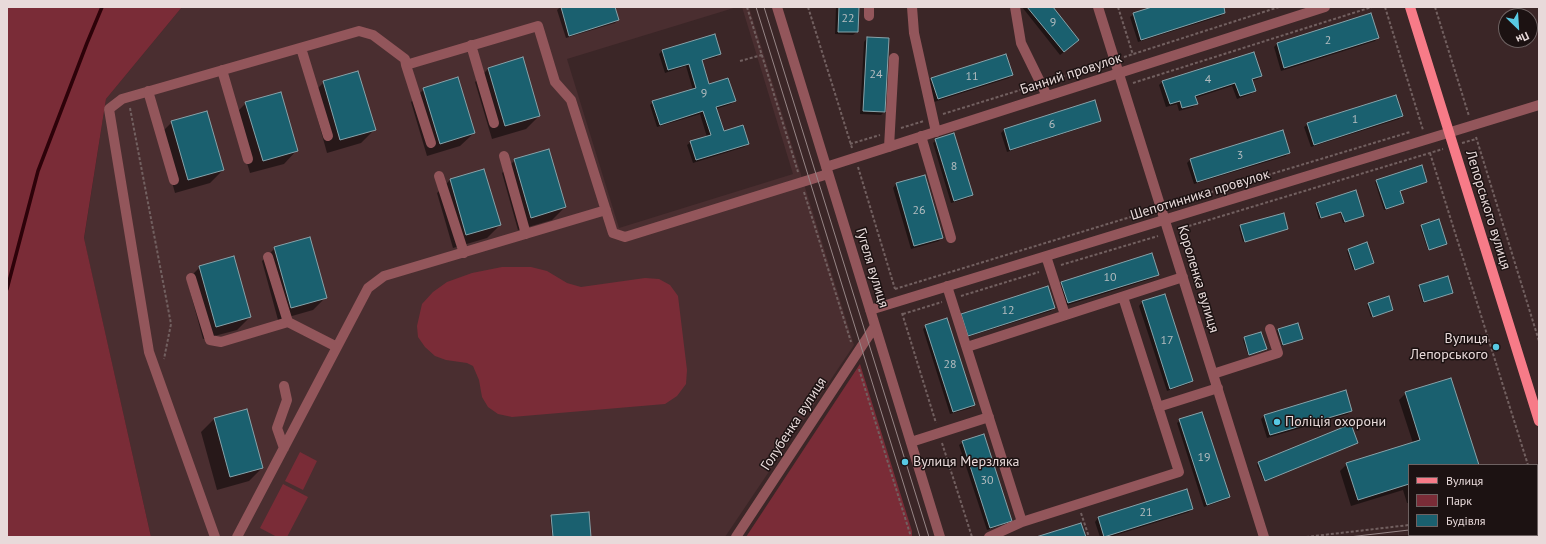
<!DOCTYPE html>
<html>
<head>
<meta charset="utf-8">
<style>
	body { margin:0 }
	#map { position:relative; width:1546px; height:544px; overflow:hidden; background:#3b2627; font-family:"PT Sans",sans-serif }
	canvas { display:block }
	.frame { position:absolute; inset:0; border:8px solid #e8dada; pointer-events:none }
	.legend { position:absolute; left:1408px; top:464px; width:130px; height:72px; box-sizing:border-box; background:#1c1212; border:1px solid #6e6262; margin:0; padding:5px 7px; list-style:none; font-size:12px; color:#e8dada }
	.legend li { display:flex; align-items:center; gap:8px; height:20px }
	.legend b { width:20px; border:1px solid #6e6262 }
	.north { position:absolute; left:1498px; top:8px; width:40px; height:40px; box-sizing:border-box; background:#1c1212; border:1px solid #6e6262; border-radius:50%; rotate:155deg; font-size:11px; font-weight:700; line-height:16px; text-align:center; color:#e8dada }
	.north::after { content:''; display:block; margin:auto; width:14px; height:18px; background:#58c9e3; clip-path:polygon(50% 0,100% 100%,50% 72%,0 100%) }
</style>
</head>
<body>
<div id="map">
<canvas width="1546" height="544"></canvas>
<div class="frame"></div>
<ul class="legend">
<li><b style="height:5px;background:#f77b88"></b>Вулиця</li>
<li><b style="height:11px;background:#7a2c37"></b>Парк</li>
<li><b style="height:11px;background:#1a606f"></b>Будівля</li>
</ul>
<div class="north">Пн</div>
</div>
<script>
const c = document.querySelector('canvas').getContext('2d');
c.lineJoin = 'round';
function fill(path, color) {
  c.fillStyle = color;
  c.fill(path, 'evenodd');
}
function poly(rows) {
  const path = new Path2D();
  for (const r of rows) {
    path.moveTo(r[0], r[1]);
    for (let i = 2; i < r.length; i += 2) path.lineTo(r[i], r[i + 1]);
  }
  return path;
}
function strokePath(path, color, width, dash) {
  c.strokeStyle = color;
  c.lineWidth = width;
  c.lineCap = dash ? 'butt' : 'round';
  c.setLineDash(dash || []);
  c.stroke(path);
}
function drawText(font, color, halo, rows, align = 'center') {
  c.font = font + ' "PT Sans",sans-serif';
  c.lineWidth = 3;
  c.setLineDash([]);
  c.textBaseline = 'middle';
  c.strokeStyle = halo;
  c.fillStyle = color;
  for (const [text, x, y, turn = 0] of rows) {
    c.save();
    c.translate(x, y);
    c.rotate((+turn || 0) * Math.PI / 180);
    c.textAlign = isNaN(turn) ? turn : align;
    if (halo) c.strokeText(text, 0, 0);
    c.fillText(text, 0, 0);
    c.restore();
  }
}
fill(poly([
	[182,7,737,7,567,59,619,228,793,174,742,7,749,7,854,345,725,537,151,537,84,239,106,99]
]), '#4a2e30');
fill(poly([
	[7,7,182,7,106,99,84,238,151,537,7,537],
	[502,267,531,267,547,271,567,283,581,287,645,278,659,279,670,285,678,296,687,370,686,384,677,396,665,404,512,417,498,414,488,407,482,397,479,380,473,366,467,363,446,360,435,356,425,347,418,337,417,326,422,304,433,292,447,282,472,273],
	[860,364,912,531,912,537,746,537],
	[300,452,317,461,303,490,285,481],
	[283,484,308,497,287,537,277,537,260,528]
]), '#7a2c37');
fill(poly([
	[560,7,614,7,618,20,615,23,566,38,557,10],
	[836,7,858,7,857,32,853,35,835,34],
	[1022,7,1051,7,1075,43,1060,55],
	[1156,7,1222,7,1224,13,1221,16,1138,42,1130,17,1134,14],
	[1371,15,1378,38,1375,41,1281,71,1274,47,1277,44],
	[867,38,884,112,881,115,860,114,864,42],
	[662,51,720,53,717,57,701,61,709,85,734,101,731,104,716,109,723,132,748,144,744,147,693,163,687,145,691,142,707,137,700,114,657,127,650,105,653,102,693,90,686,66,665,73,659,54],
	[488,69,539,116,526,129,492,139,475,82],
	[1012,75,1009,78,934,102,928,82,931,79],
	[1261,76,1258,79,1251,81,1254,91,1251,94,1237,99,1232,86,1195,98,1197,103,1193,107,1179,111,1177,104,1166,107,1159,85,1163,81],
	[324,82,374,130,361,143,327,153,311,95],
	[424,89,474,133,460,146,427,156,411,102],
	[1094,101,1100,120,1097,123,1007,152,1001,133,1004,130],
	[246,103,297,150,284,164,250,173,233,116],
	[1402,116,1399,119,1311,147,1304,127,1308,124],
	[172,122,223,170,210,183,175,193,159,135],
	[936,140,972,195,968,198,951,203,933,143],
	[1289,152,1286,156,1194,184,1187,163,1191,159],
	[515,160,565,207,552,220,518,230,502,173],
	[484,170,500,225,487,238,453,248,437,193,450,180],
	[924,176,942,237,939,241,911,249,893,188,896,184],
	[1377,181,1426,182,1399,191,1403,203,1384,210,1375,182],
	[1316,204,1363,216,1343,223,1340,212,1319,219,1315,205],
	[1240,226,1287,229,1243,242,1239,228],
	[1422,226,1445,245,1428,250,1420,227],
	[1366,244,1373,263,1353,270,1347,251],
	[275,248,326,297,313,310,278,320,262,261],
	[200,267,250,317,237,330,203,339,187,280],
	[1158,274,1154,278,1065,306,1059,286,1062,282],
	[1420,286,1452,293,1423,303,1418,287],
	[1142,302,1192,381,1188,384,1167,391,1139,306],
	[1369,304,1392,310,1371,317,1367,305],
	[1054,308,1051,311,964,338,958,318],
	[926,326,974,404,971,408,950,414,923,329],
	[1278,330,1302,339,1282,346,1277,331],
	[1245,338,1265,349,1248,355,1243,340],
	[1406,393,1478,465,1409,465,1409,503,1407,503,1403,490,1351,506,1340,471,1347,464,1413,443,1399,400],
	[1351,410,1348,414,1267,438,1261,419,1264,416],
	[214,419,262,468,249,481,217,490,201,432],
	[1180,420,1228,497,1225,500,1204,507,1177,423],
	[1350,426,1356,444,1264,481,1257,465,1258,463],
	[963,442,1011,520,1008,523,987,530,959,445],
	[1186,490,1192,509,1189,512,1110,537,1100,537,1095,522,1098,518],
	[552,516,590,537,552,537,550,517]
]), '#0007');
strokePath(poly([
	[7,289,38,171,87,43,102,7]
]), '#2d0209', 3.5);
const building = poly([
	[561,7,615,7,619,20,569,36,561,7],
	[839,7,859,7,858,32,838,32,839,7],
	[1027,7,1053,7,1079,40,1064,52,1027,7],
	[1152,7,1224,7,1225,13,1141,40,1133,13,1152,7],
	[1371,13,1379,38,1284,68,1277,43,1371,13],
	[715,34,721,54,702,60,709,84,728,78,736,101,716,107,724,131,743,125,749,144,696,160,690,141,711,135,703,111,660,125,652,101,696,88,689,64,668,70,662,50,715,34],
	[867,37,889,38,885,112,863,111,867,37],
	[1254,52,1262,76,1252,79,1256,91,1240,96,1235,83,1195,96,1198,104,1182,108,1180,101,1170,104,1162,81,1254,52],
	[1006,54,1013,75,938,99,931,78,1006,54],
	[523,57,540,116,505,126,488,68,523,57],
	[358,71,376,130,340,140,323,81,358,71],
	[458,77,475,133,440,144,423,88,458,77],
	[281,92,298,151,263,161,245,102,281,92],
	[1396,95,1403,116,1314,145,1307,123,1396,95],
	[1095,100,1101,121,1010,150,1004,129,1095,100],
	[207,111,224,170,188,180,171,121,207,111],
	[1283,130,1290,153,1197,182,1190,159,1283,130],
	[954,133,973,195,954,201,935,139,954,133],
	[549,149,566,207,531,218,514,159,549,149],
	[1422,165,1427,182,1400,191,1404,203,1386,209,1376,180,1422,165],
	[484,169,501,225,466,235,450,179,484,169],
	[925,175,943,238,914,246,896,183,925,175],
	[1356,190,1364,216,1345,222,1341,212,1321,218,1316,203,1356,190],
	[1284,213,1288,229,1245,242,1240,225,1284,213],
	[1439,219,1447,244,1429,250,1421,225,1439,219],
	[310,237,327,298,291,308,274,247,310,237],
	[1367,242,1374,263,1355,270,1348,249,1367,242],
	[1152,253,1159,275,1068,303,1061,282,1152,253],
	[234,256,251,317,216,327,199,266,234,256],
	[1448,276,1453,293,1424,302,1419,285,1448,276],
	[1048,286,1055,308,968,336,961,314,1048,286],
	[1165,294,1193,381,1170,389,1142,301,1165,294],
	[1389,296,1393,310,1373,317,1368,303,1389,296],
	[947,318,975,405,953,412,925,325,947,318],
	[1298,323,1303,339,1283,345,1278,329,1298,323],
	[1261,332,1267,349,1249,355,1244,337,1261,332],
	[1451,378,1479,465,1409,465,1409,484,1358,500,1346,463,1420,440,1405,392,1451,378],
	[1346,390,1352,411,1270,435,1264,415,1346,390],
	[247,409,263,468,230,477,214,418,247,409],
	[1202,412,1230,497,1207,505,1179,419,1202,412],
	[1351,424,1358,443,1265,481,1258,462,1351,424],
	[984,434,1012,521,990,528,962,441,984,434],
	[1187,489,1193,509,1104,537,1098,517,1187,489],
	[589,512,591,537,553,537,551,515,589,512],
	[1081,523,1086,537,1036,537,1081,523]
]);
fill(building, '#1a606f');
strokePath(building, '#87a3aa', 1);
strokePath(poly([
	[747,7,798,172],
	[808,7,852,148],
	[1118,7,1133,55],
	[1385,7,1423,130],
	[1435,7,1469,116],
	[1124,57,1279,7],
	[740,61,762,55],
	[1052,80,1105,63],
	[1133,83,1372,7],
	[130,108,171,324,164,359],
	[943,114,1030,87],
	[901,128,924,121],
	[1476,137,1539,341],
	[1462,143,1476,139],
	[850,144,880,135],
	[1430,153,1528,465],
	[858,167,895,289],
	[804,192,851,342],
	[1172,204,1410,132],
	[1179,229,1443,149],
	[1061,265,1158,236],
	[895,289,1150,211],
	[961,296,1039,272],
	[902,313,936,423],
	[903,314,942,302],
	[859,369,911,537],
	[942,443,972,537],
	[1537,495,1539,502],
	[1537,510,1539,509],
	[1081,513,1089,537],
	[1306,537,1409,525]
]), '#726060', 2, [3, 2]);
strokePath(poly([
	[777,7,940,537],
	[912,7,914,33,936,132],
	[1015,7,1021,43,1047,96],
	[1098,7,1264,537],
	[869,16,869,7],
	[471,45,494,123],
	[301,48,328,136],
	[406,65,431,143],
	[222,70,248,159],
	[148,91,174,180],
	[921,136,951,238],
	[889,147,894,58],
	[504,156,526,234],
	[826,167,1325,7],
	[439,176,464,253],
	[1046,256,1065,315],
	[268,257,288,322,337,347],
	[191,278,210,340,221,342,288,322],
	[947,286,1022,522],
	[870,310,1539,105],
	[967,347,1183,277],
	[1213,374,1278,353,1270,329],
	[1158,407,1218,388],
	[911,442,989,417],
	[284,448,277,428,287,400,284,386],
	[215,537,149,352,109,109,122,99,359,31,373,35,405,59,406,65,538,26,555,82,571,100,613,233,625,237,828,174],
	[237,537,368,288,384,276,606,210],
	[736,537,875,326],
	[989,537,1022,522,1179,472,1123,297]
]), '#93565b', 10);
strokePath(poly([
	[1410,7,1539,421]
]), '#f77b88', 10);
strokePath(poly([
	[756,7,920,537],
	[764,7,929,537],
	[1537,516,1539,516],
	[1537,522,1539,522],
	[1349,537,1409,530],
	[1406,537,1423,535]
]), '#978687', 1);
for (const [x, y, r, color] of [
	[1496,347,4,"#58c9e3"],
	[1277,422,4,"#58c9e3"],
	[905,462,4,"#58c9e3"]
]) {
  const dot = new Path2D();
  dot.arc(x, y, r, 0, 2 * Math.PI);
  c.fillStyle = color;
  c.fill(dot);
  strokePath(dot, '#1c1212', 1.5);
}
drawText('12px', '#b4bcbf', null, [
	["22",848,19],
	["9",1053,23],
	["2",1328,41],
	["24",876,75],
	["11",972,77],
	["4",1208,80],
	["9",704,94],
	["1",1355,120],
	["6",1052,125],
	["3",1240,156],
	["8",954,167],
	["26",919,211],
	["10",1110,278],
	["12",1008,311],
	["17",1167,341],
	["28",950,365],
	["19",1204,458],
	["30",987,481],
	["21",1146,513]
]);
drawText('14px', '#e8dada', '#1c1212', [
	["Банний провулок",1071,74,-18],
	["Шепотинника провулок",1200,195,-17],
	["Лепорського вулиця",1488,210,73],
	["Гугеля вулиця",872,268,73],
	["Короленка вулиця",1198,279,73],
	["Голубенка вулиця",794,424,-57]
]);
drawText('14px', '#e8dada', '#1c1212', [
	["Вулиця",1488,339,"right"],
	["Лепорського",1488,355,"right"],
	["Поліція охорони",1285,422],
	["Вулиця Мерзляка",913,462]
], 'left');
</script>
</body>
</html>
